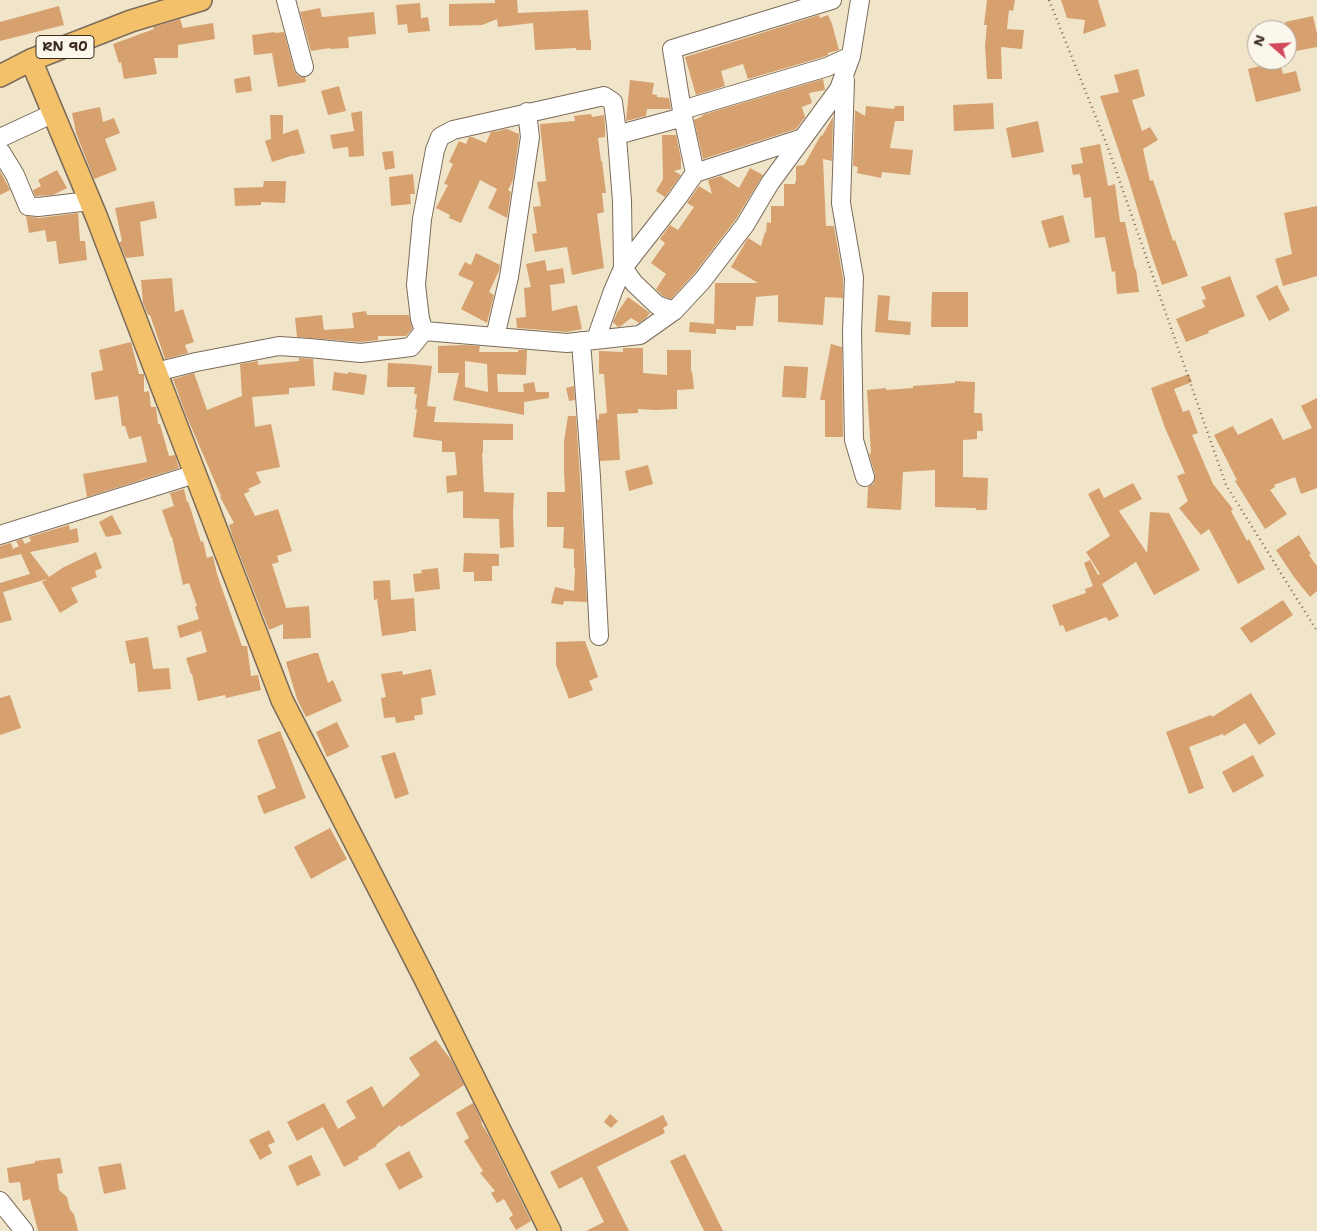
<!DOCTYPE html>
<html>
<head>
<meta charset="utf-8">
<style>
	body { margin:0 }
	#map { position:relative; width:1317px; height:1231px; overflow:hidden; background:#f1e5c9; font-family:"Shantell Sans",sans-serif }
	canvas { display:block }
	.north { position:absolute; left:1247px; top:20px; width:50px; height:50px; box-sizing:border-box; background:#fbf7ec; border:1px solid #aea59a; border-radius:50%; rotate:289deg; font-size:14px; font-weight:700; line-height:20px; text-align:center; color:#3b2a1e }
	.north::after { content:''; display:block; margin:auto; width:18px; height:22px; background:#d1495b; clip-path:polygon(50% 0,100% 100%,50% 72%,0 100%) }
</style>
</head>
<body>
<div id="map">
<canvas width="1317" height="1231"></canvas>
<div class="north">N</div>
</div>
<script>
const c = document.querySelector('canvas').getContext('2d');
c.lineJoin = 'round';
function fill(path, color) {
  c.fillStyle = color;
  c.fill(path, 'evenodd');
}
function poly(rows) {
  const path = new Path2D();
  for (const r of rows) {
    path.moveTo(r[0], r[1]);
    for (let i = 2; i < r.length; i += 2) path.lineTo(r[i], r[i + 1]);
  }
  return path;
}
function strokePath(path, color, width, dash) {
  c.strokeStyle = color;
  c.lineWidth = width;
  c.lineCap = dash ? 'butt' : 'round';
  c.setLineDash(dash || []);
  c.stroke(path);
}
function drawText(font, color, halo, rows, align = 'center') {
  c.font = font + ' "Shantell Sans",sans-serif';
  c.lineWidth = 4.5;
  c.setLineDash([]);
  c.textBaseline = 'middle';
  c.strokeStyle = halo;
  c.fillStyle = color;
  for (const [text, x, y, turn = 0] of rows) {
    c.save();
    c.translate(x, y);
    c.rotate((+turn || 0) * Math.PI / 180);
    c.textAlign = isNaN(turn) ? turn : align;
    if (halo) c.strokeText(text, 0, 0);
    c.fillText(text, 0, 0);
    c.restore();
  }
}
fill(poly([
	[495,0,517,0,518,13,588,10,590,40,591,40,591,50,576,50,576,48,535,50,533,23,498,27,497,19,482,25,449,26,449,4,495,3],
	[987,0,1015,0,1013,11,1009,10,1007,29,1024,30,1022,49,1001,47,1002,79,987,79,985,46,987,25,984,25],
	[1061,0,1098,0,1106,26,1083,34,1085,20,1067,18],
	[420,3,421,18,428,17,430,31,408,33,407,24,398,25,396,5],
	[59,6,64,25,0,41,0,22],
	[320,8,322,17,374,12,376,34,348,37,349,48,330,49,330,48,311,51,300,12],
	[819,15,820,18,828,15,832,24,839,50,828,53,828,55,823,57,748,79,743,64,721,71,725,86,696,95,685,57],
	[1313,16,1317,34,1317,47,1291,52,1285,22],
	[180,19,183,28,213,23,215,39,178,45,178,58,154,58,157,74,124,79,121,62,119,63,113,44,154,29,153,27],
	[275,32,275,33,284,32,294,70,297,75,301,77,305,77,306,82,278,87,272,53,254,55,252,35],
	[1268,64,1269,69,1281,66,1283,74,1296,71,1301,91,1256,102,1248,69],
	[1138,69,1145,96,1132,100,1142,131,1150,127,1158,140,1143,149,1150,181,1153,180,1173,241,1175,240,1188,276,1162,285,1151,253,1129,181,1100,96,1119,92,1114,75],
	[250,76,252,91,236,93,234,79],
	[823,79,825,90,809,93,812,103,802,107,805,117,796,129,703,159,694,120,703,116,702,115],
	[630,80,654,83,652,94,657,95,657,97,669,98,671,109,647,109,646,116,626,121],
	[339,86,346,111,328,115,321,91],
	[993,103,994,129,954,131,953,105],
	[866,106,894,109,895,106,904,106,904,121,895,121,890,148,913,150,910,175,882,172,881,178,857,173,858,167,853,166,855,110,865,116],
	[100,107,103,122,114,118,120,133,105,139,117,170,94,179,76,133,72,113],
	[362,111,364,156,349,157,348,147,333,149,330,135,354,131,351,113],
	[591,114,592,117,604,115,605,126,605,137,598,138,601,161,602,161,606,193,602,193,604,212,597,214,604,268,572,275,567,247,535,252,532,234,537,233,533,207,541,206,537,182,546,181,540,124,575,121,574,116],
	[270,115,283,115,283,134,298,129,305,153,294,156,294,155,272,162,265,141,271,139],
	[833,117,832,161,823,159,826,226,834,226,843,279,843,298,825,297,823,325,778,322,778,295,756,297,753,326,736,326,736,330,716,329,716,334,689,332,690,322,714,324,715,283,758,283,731,267,748,238,761,246,765,232,766,233,767,222,771,223,771,206,784,206,784,184,795,184,795,182,796,182,796,166,804,165,821,135,822,136],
	[1038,121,1044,152,1012,158,1006,128],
	[507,129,519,134,519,137,513,180,508,190,511,192,507,218,488,208,497,189,480,180,461,223,449,218,450,215,436,208,448,185,444,184,453,164,449,162,459,141,466,144,469,137,472,137,486,143,491,132,499,131,500,131,501,130],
	[662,135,676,135,681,159,681,169,674,171,681,175,665,197,656,191,663,179],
	[1100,144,1108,186,1115,184,1120,222,1125,222,1135,269,1136,269,1139,292,1117,294,1115,271,1112,272,1105,237,1095,238,1091,197,1084,198,1080,174,1073,175,1071,165,1083,163,1080,148],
	[393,151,395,168,385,170,382,152],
	[750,168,763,175,736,219,694,274,671,299,663,296,656,289,666,274,651,263,665,243,660,239,670,225,678,230,694,207,687,203,699,186,712,194,708,180,721,176,739,188],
	[57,170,67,188,53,195,35,196,33,190,41,186,38,180],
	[0,171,10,190,0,195],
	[413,174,415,194,410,194,411,204,391,206,389,177],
	[264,181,286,181,285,203,261,202,261,205,235,206,234,188,263,187],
	[154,201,157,218,140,222,144,256,126,258,120,244,120,242,122,241,115,208],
	[1317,206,1317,276,1283,286,1275,259,1292,254,1284,213],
	[78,213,80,241,85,241,87,260,59,264,56,241,47,242,45,230,29,233,26,216,39,218],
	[1063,215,1070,242,1049,248,1041,221],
	[476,253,500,265,499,271,489,292,494,295,487,323,461,309,474,282,458,275,465,262,471,265],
	[545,260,547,271,563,268,565,283,550,285,552,311,577,305,582,329,567,332,517,328,516,318,526,317,524,288,531,287,526,264],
	[1230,276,1245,316,1208,331,1209,333,1186,342,1176,319,1205,307,1202,300,1206,299,1201,287],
	[172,278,175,312,183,309,194,342,185,345,188,353,165,359,150,315,148,315,143,303,141,280],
	[1277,285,1290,310,1269,321,1256,296],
	[932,292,968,292,968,327,931,327],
	[878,295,890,296,888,320,911,322,910,335,875,332],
	[628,297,650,313,646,318,639,323,631,318,621,326,618,327,613,322,617,313],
	[366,311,367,315,409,315,412,329,406,336,378,336,378,340,361,342,297,337,295,318,322,315,324,330,354,328,352,313],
	[131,342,139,374,144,374,144,392,149,391,151,407,156,407,158,424,160,424,169,456,175,455,179,468,87,497,83,474,147,462,141,436,129,439,125,426,122,426,118,396,95,400,91,373,103,370,99,350],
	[831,344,842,347,843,437,825,437,825,400,820,400],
	[465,345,480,346,479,352,518,352,518,350,527,350,526,375,497,374,498,392,524,392,523,384,534,382,536,392,549,392,549,398,524,402,524,415,453,400,459,373,438,373,438,346],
	[465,361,487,364,488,392,465,387],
	[623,348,643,348,643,373,667,375,667,350,691,350,691,371,692,371,694,389,677,390,677,409,656,410,638,409,638,413,617,414,620,460,600,461,597,419,599,420,599,414,607,413,604,374,599,374,599,351,623,352],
	[299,358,313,359,315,386,289,388,289,394,252,397,255,427,271,424,280,467,256,472,261,483,248,489,250,491,244,494,255,516,278,509,292,551,277,556,279,562,272,564,286,608,309,606,311,638,283,639,283,624,269,630,233,538,229,525,234,523,220,497,221,496,186,415,173,379,194,373,207,410,242,396,240,364,258,361,258,365,299,361],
	[388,363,411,364,432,366,427,406,436,407,434,422,513,424,513,440,483,440,483,453,482,453,484,492,514,493,513,512,514,547,500,548,499,519,463,518,463,491,447,493,446,476,457,475,455,452,442,452,442,441,413,437,417,409,415,409,417,394,414,394,415,387,387,387],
	[784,366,808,367,806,398,782,397],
	[334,372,348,374,348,372,367,375,364,395,332,390],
	[1189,374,1192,382,1174,389,1183,412,1189,410,1198,433,1192,435,1213,484,1233,509,1231,511,1247,541,1249,539,1265,569,1238,584,1209,529,1201,535,1179,508,1188,501,1177,476,1185,473,1165,428,1151,388],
	[955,381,975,382,974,413,982,413,983,431,977,431,977,439,963,440,963,477,988,478,987,510,976,510,976,508,935,507,935,470,903,472,901,510,867,508,868,487,873,484,875,479,875,474,869,454,871,453,867,390,886,388,886,390,913,388,913,386,955,383],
	[574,386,575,400,569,401,566,388],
	[1317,398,1317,488,1301,494,1295,477,1274,485,1275,487,1270,490,1287,514,1265,529,1235,481,1237,480,1214,435,1233,426,1238,435,1272,418,1283,440,1312,428,1301,406],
	[568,416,576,416,580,478,587,602,564,601,563,605,551,603,555,587,574,591,575,568,574,568,574,549,563,548,564,527,547,527,547,492,565,492,564,471,564,441],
	[648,465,653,484,629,491,625,471],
	[1133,483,1142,499,1119,511,1147,553,1150,512,1169,513,1200,570,1154,595,1136,562,1102,584,1119,616,1109,621,1106,617,1066,632,1063,625,1060,626,1052,605,1086,593,1085,589,1093,586,1084,563,1090,560,1098,575,1100,574,1086,552,1110,536,1088,494,1099,488,1104,498],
	[184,489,187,502,188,501,201,542,203,541,207,558,213,556,217,574,242,646,247,646,251,676,258,675,261,690,226,698,225,695,198,701,192,674,191,674,186,658,207,652,201,631,180,638,177,626,199,619,195,607,197,606,189,583,183,585,172,537,171,537,162,510,174,506,170,493],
	[112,515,122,534,106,537,99,522],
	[69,525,70,530,77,528,79,542,30,552,49,577,64,567,96,552,102,568,95,571,97,577,71,588,78,602,60,613,42,582,47,579,3,592,12,620,0,623,0,583,30,574,21,554,0,559,0,546,11,543,13,549,19,546,16,541,22,539,25,544,31,541,29,537],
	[1299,535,1311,554,1309,555,1317,566,1317,591,1310,597,1294,577,1276,550],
	[464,553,499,554,499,566,492,566,492,581,474,581,474,572,463,572],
	[438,568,440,589,415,592,413,574,422,573,421,570],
	[390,580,391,600,414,598,416,631,409,631,409,632,382,636,377,599,374,600,373,581],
	[1283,600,1293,615,1251,643,1240,628],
	[148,637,153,669,169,668,171,689,138,692,135,663,130,664,125,641],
	[585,641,598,677,589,681,593,690,569,699,556,665,556,642],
	[314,653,318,653,328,683,333,680,342,701,306,717,297,699,286,662],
	[431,669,436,695,421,698,423,714,414,716,415,720,396,723,395,717,384,718,381,698,386,697,381,674,402,671,403,675],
	[1251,693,1276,734,1259,745,1245,723,1224,736,1223,734,1189,747,1204,788,1189,794,1166,732,1211,715,1212,717],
	[10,695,21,728,0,735,0,698],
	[337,722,349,747,327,757,316,732],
	[280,731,306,798,264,814,257,796,276,788,257,740],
	[395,752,409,794,395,799,381,756],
	[1253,755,1264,776,1233,793,1222,772],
	[330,828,347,859,311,879,294,847],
	[436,1040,452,1061,464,1085,401,1127,400,1125,376,1145,377,1146,358,1157,359,1159,344,1167,323,1127,297,1141,287,1122,324,1103,338,1129,356,1118,346,1101,372,1086,383,1107,420,1075,409,1058],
	[473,1103,482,1122,481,1123,489,1136,531,1221,516,1230,509,1218,513,1215,504,1199,497,1203,491,1193,495,1191,480,1173,483,1171,464,1141,469,1138,456,1113],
	[610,1114,618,1121,611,1128,604,1122],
	[663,1115,668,1125,663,1128,665,1133,597,1167,629,1231,586,1231,604,1222,582,1177,559,1189,550,1172],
	[269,1130,275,1142,268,1145,272,1153,260,1160,249,1140],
	[409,1151,423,1177,399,1190,385,1164],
	[685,1154,723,1231,704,1231,670,1161],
	[311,1155,321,1175,297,1186,288,1166],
	[60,1158,63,1173,57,1174,59,1190,67,1197,70,1210,74,1214,78,1231,38,1231,30,1199,23,1201,20,1182,9,1183,7,1168,35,1163,35,1161],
	[121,1163,126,1189,104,1194,98,1167]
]), '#d6a06f');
const minor = poly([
	[286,0,304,67],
	[845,80,841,203,854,278,852,332,854,440,865,477],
	[682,110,827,67,851,56],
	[683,117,672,49,832,0],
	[617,135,683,117,695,173],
	[0,138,54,113],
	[1,152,15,175,28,206,38,207,90,201],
	[674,311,657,305,634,283,623,268,622,201,616,125,613,102,604,96,453,130,440,137,435,150,422,219,416,285,420,319,424,331,567,343,640,335,674,311,702,281,745,225,770,183,839,89,851,56,860,0],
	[495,337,509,277,530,137,527,112],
	[596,339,613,291,623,268,676,200,695,173,803,138],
	[581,341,591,477,599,636],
	[156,372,196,362,279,346,309,348,361,353,411,347,424,331],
	[0,535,195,474],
	[0,1201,24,1231]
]);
const major = poly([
	[31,60,97,218,282,700,424,977,550,1231],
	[0,76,31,60,131,21,201,0]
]);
strokePath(minor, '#7b6b5a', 20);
strokePath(major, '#7b6b5a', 24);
strokePath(poly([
	[1049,0,1107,145,1226,485,1317,631]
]), '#7b6b5a', 2.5, [1, 4]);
strokePath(minor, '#fff', 18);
strokePath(major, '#f4c16b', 21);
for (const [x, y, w] of [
	[65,47,58]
]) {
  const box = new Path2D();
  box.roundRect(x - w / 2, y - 11.5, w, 23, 4);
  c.fillStyle = '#fbf7ec';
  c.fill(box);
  strokePath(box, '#3b2a1e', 1);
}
drawText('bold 14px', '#3b2a1e', null, [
	["RN 90",65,47]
]);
</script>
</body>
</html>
